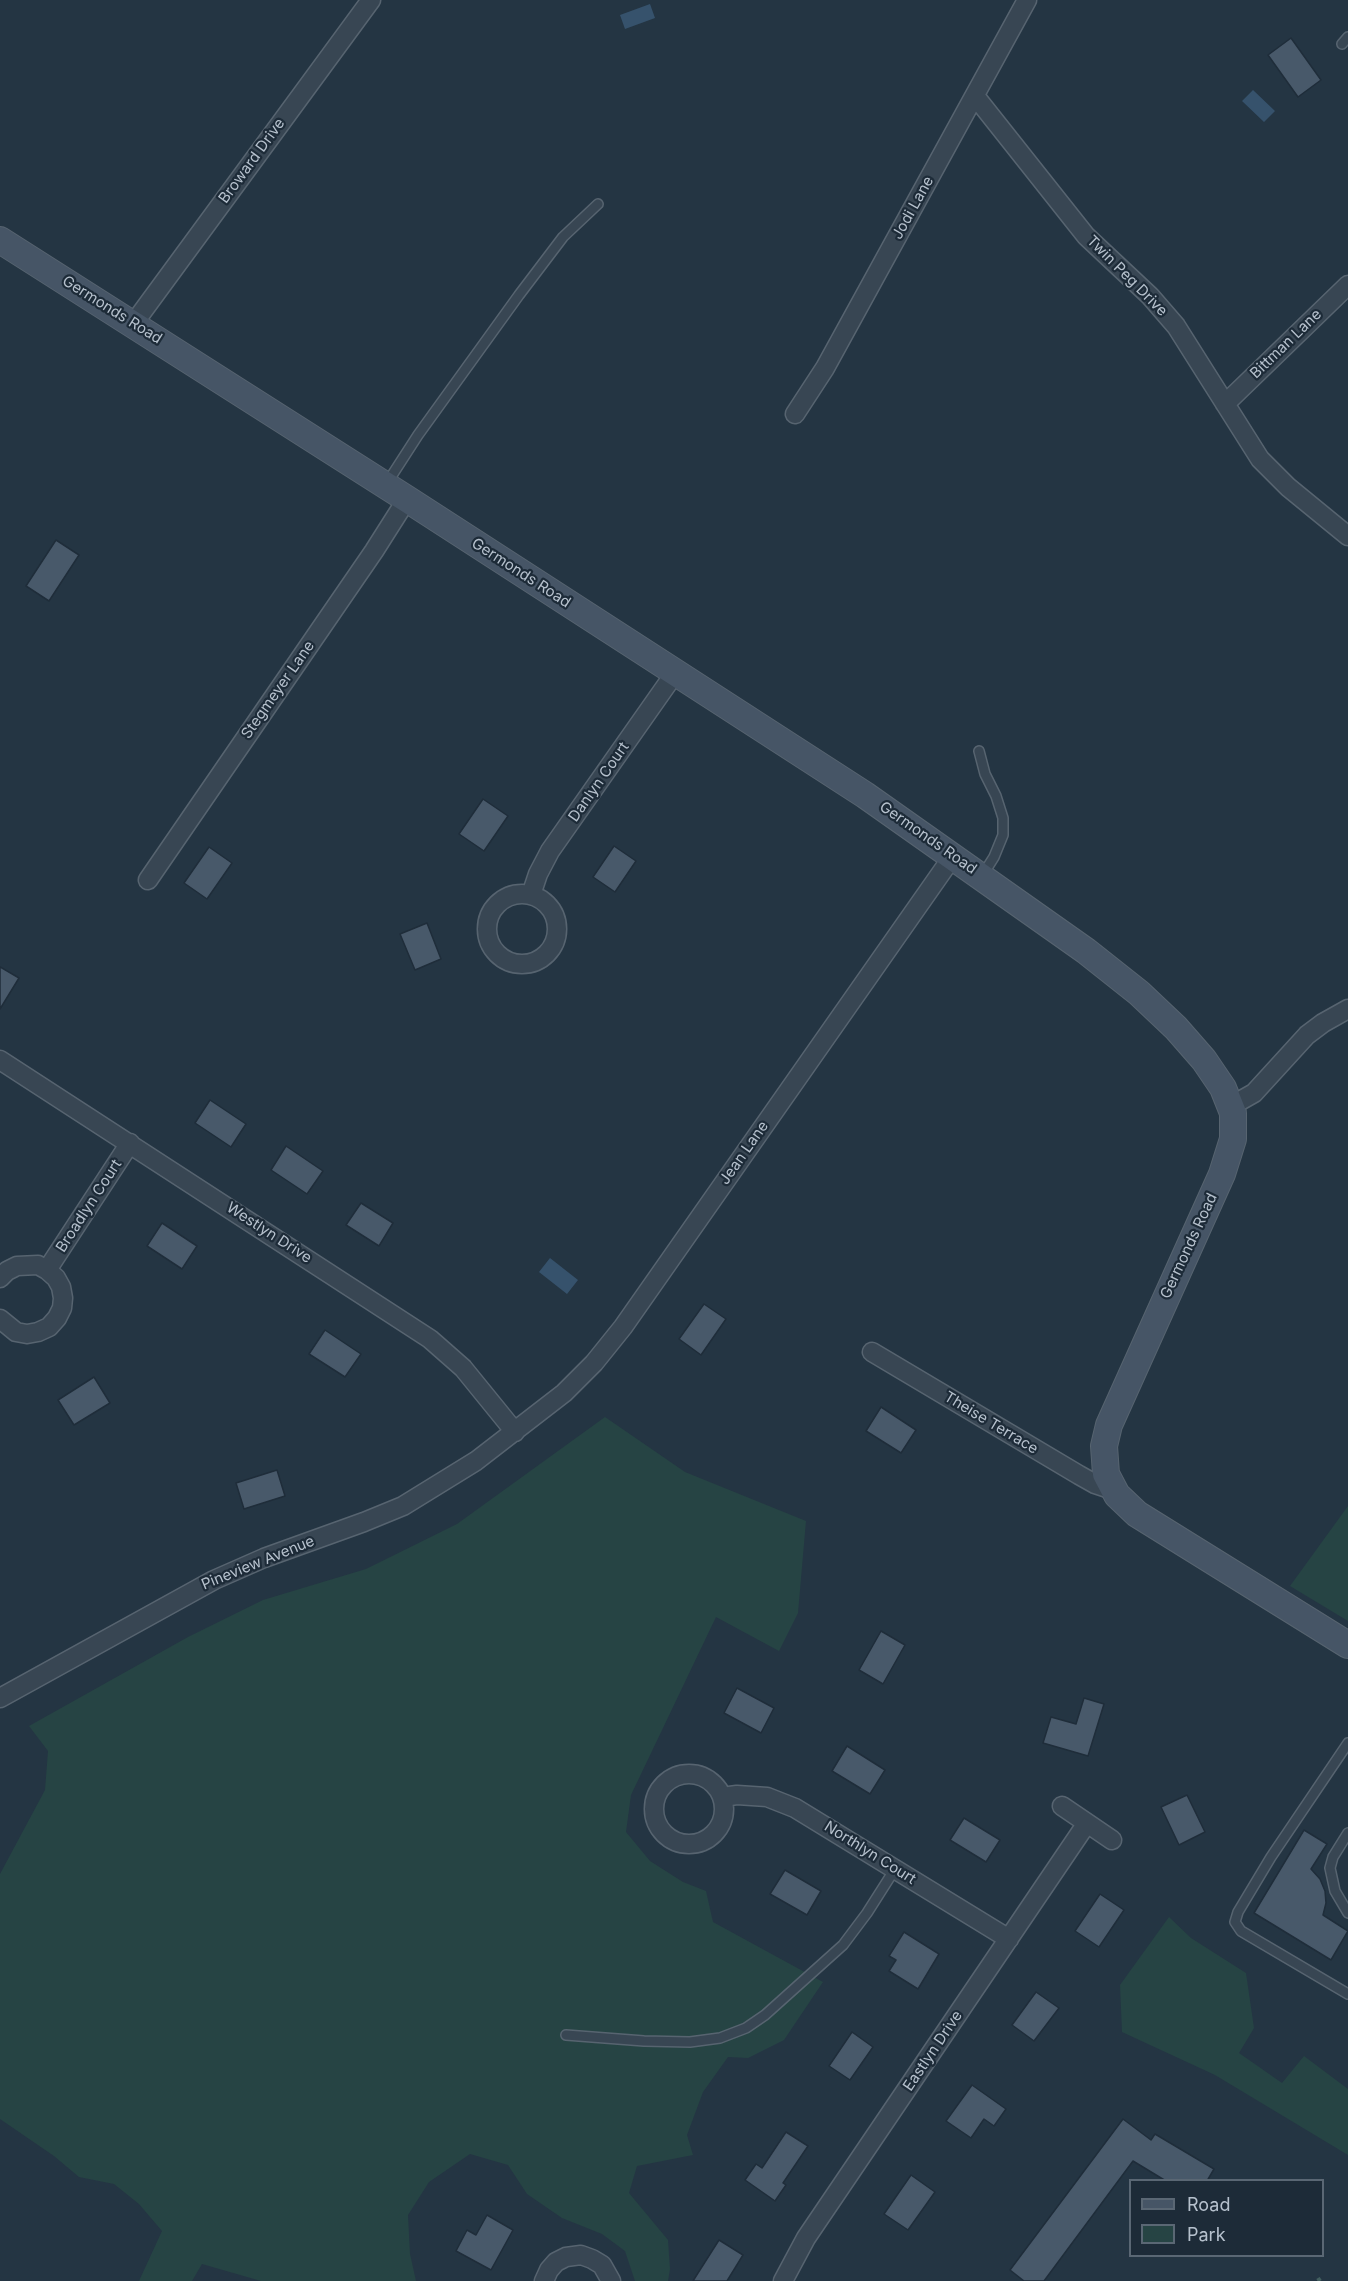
<!DOCTYPE html>
<html>
<head>
<meta charset="utf-8">
<style>
	body { margin:0 }
	#map { position:relative; width:1348px; height:2281px; overflow:hidden; background:#243543; font-family:Inter,sans-serif }
	canvas { display:block }
	.legend { position:absolute; left:1129px; top:2179px; width:195px; height:78px; box-sizing:border-box; background:#1d2b38; border:2px solid #5a6774; margin:0; padding:8px 10px; list-style:none; font-size:18px; color:#b6c1cd }
	.legend li { display:flex; align-items:center; gap:12px; height:30px }
	.legend b { width:30px; border:2px solid #5a6774 }
</style>
</head>
<body>
<div id="map">
<canvas width="1348" height="2281"></canvas>
<ul class="legend">
<li><b style="height:8px;background:#465566"></b>Road</li>
<li><b style="height:16px;background:#264444"></b>Park</li>
</ul>
</div>
<script>
const c = document.querySelector('canvas').getContext('2d');
c.lineJoin = 'round';
function fill(path, color) {
  c.fillStyle = color;
  c.fill(path, 'evenodd');
}
function poly(rows) {
  const path = new Path2D();
  for (const r of rows) {
    if (r.length === 3) {
      path.moveTo(r[0] + r[2], r[1]);
      path.arc(r[0], r[1], r[2], 0, 2 * Math.PI);
      continue;
    }
    path.moveTo(r[0], r[1]);
    for (let i = 2; i < r.length; i += 2) path.lineTo(r[i], r[i + 1]);
  }
  return path;
}
function strokePath(path, color, width, dash) {
  c.strokeStyle = color;
  c.lineWidth = width;
  c.lineCap = dash ? 'butt' : 'round';
  c.setLineDash(dash || []);
  c.stroke(path);
}
function drawText(font, color, halo, rows, align = 'center') {
  c.font = font + ' Inter,sans-serif';
  c.lineWidth = 4.5;
  c.setLineDash([]);
  c.textBaseline = 'middle';
  c.strokeStyle = halo;
  c.fillStyle = color;
  for (const [text, x, y, turn = 0] of rows) {
    c.save();
    c.translate(x, y);
    c.rotate((+turn || 0) * Math.PI / 180);
    c.textAlign = isNaN(turn) ? turn : align;
    if (halo) c.strokeText(text, 0, 0);
    c.fillText(text, 0, 0);
    c.restore();
  }
}
fill(poly([
	[605,1417,685,1472,806,1521,798,1613,779,1651,716,1617,631,1795,626,1832,650,1861,683,1882,706,1891,713,1922,823,1982,784,2040,748,2058,728,2057,703,2092,687,2135,693,2155,637,2166,629,2193,668,2240,670,2269,668,2281,635,2281,625,2251,602,2234,562,2218,527,2194,508,2165,470,2154,429,2182,408,2215,410,2254,416,2281,261,2281,202,2264,192,2281,139,2281,162,2231,139,2204,114,2184,79,2177,54,2156,0,2119,0,1874,45,1790,48,1751,29,1726,188,1637,263,1600,366,1569,457,1524],
	[1348,1506,1348,1621,1290,1586],
	[1169,1917,1191,1938,1246,1973,1254,2028,1239,2053,1282,2083,1304,2056,1348,2089,1348,2155,1215,2075,1122,2032,1120,1985]
]), '#264444');
fill(poly([
	[650,4,655,18,625,29,620,15],
	[1253,90,1275,111,1264,122,1242,101],
	[550,1258,578,1280,567,1294,539,1272]
]), '#36526c');
const building = poly([
	[1291,38,1321,80,1298,97,1268,55,1291,38],
	[56,540,79,555,49,601,26,586,56,540],
	[483,799,508,816,484,851,459,834,483,799],
	[614,846,636,861,615,892,593,877,614,846],
	[209,847,232,863,207,899,184,883,209,847],
	[427,923,441,959,415,970,400,934,427,923],
	[0,967,19,978,0,1009,0,967],
	[210,1100,246,1124,231,1147,195,1123,210,1100],
	[286,1146,323,1171,307,1194,271,1170,286,1146],
	[361,1203,393,1223,379,1246,346,1225,361,1203],
	[162,1223,197,1246,182,1269,147,1246,162,1223],
	[704,1304,726,1319,701,1355,679,1339,704,1304],
	[325,1330,361,1354,345,1377,309,1354,325,1330],
	[94,1377,110,1403,74,1425,58,1400,94,1377],
	[881,1407,916,1430,901,1453,866,1431,881,1407],
	[277,1470,285,1496,244,1509,236,1483,277,1470],
	[881,1631,905,1645,883,1684,859,1670,881,1631],
	[737,1688,774,1708,761,1733,724,1713,737,1688],
	[1084,1698,1104,1704,1088,1756,1043,1743,1051,1717,1076,1724,1084,1698],
	[847,1746,885,1770,870,1794,832,1771,847,1746],
	[1187,1795,1205,1832,1179,1845,1161,1807,1187,1795],
	[964,1818,1000,1840,986,1862,950,1840,964,1818],
	[1304,1830,1327,1844,1311,1869,1320,1879,1325,1891,1326,1903,1323,1915,1348,1931,1331,1960,1254,1913,1304,1830],
	[785,1870,821,1891,807,1915,770,1894,785,1870],
	[1100,1894,1124,1910,1099,1947,1075,1931,1100,1894],
	[904,1932,939,1954,918,1989,889,1971,896,1960,889,1956,904,1932],
	[1036,1992,1059,2008,1034,2041,1012,2025,1036,1992],
	[852,2032,873,2047,850,2080,829,2066,852,2032],
	[972,2085,1006,2109,994,2126,984,2119,971,2138,946,2121,972,2085],
	[1123,2119,1151,2140,1155,2134,1214,2169,1207,2181,1166,2181,1133,2161,1044,2281,1024,2281,1010,2270,1123,2119],
	[786,2132,808,2146,783,2183,786,2185,775,2201,745,2180,756,2164,762,2168,786,2132],
	[911,2175,935,2192,908,2230,884,2214,911,2175],
	[487,2215,513,2230,491,2270,456,2251,467,2230,476,2235,487,2215],
	[719,2240,743,2255,727,2281,693,2281,719,2240]
]);
fill(building, '#48596a');
strokePath(building, '#1f2d3a', 1.5);
const lane = poly([
	[1342,44,1348,37],
	[387,483,418,435,519,295,563,237,598,204],
	[979,751,985,774,996,796,1003,818,1003,835,994,857,982,876],
	[1348,1743,1271,1857,1238,1912,1235,1922,1241,1931,1348,1994],
	[1348,1833,1333,1857,1330,1868,1335,1891,1348,1913],
	[566,2035,644,2041,690,2042,720,2038,746,2028,765,2015,843,1945,867,1913,895,1869]
]);
const street = poly([
	[975,96,1086,236,1150,296,1176,326,1260,459,1288,487,1348,536],
	[134,323,371,0],
	[1225,404,1348,285],
	[795,414,825,368,1027,0],
	[148,880,374,551,407,499],
	[522,929,35],
	[531,895,538,874,550,851,675,673],
	[0,1060,430,1339,463,1368,515,1432],
	[1231,1106,1254,1093,1307,1035,1323,1023,1348,1009],
	[47,1270,130,1143],
	[0,1278,7,1271,17,1266,38,1265,47,1270,56,1278,61,1287,63,1298,62,1308,57,1318,49,1327,38,1332,27,1334,16,1332,0,1319],
	[872,1352,1079,1475,1095,1484,1113,1490],
	[0,1698,214,1580,264,1558,364,1522,403,1506,476,1461,564,1393,594,1363,623,1327,953,856],
	[689,1809,35],
	[722,1797,737,1795,767,1797,795,1808,1009,1939],
	[1062,1806,1112,1840],
	[544,2281,549,2270,556,2262,566,2257,581,2255,592,2259,602,2265,611,2281],
	[783,2281,806,2238,1087,1823]
]);
const secondary = poly([
	[0,240,407,499,865,795,1086,951,1139,993,1176,1028,1204,1060,1223,1088,1233,1113,1233,1139,1222,1174,1109,1425,1104,1446,1106,1474,1117,1495,1137,1514,1348,1645]
]);
strokePath(lane, '#576470', 12);
strokePath(street, '#576470', 21);
strokePath(secondary, '#576470', 28);
strokePath(poly([
	[1318,2278,1320,2281]
]), '#446060', 4, [4.5, 4.5]);
strokePath(lane, '#384653', 9);
strokePath(street, '#384653', 18);
strokePath(secondary, '#465566', 26);
drawText('15px', '#b6c1cd', '#1d2b38', [
	["Broward Drive",252,161,-54],
	["Jodi Lane",913,208,-61],
	["Twin Peg Drive",1127,276,45],
	["Germonds Road",112,310,32],
	["Bittman Lane",1286,344,-44],
	["Germonds Road",521,573,33],
	["Stegmeyer Lane",278,690,-55],
	["Danlyn Court",599,782,-55],
	["Germonds Road",928,838,35],
	["Jean Lane",744,1153,-55],
	["Broadlyn Court",89,1206,-57],
	["Westlyn Drive",269,1233,33],
	["Germonds Road",1189,1246,-65],
	["Theise Terrace",991,1423,31],
	["Pineview Avenue",258,1563,-22],
	["Northlyn Court",870,1853,32],
	["Eastlyn Drive",933,2051,-56]
]);
</script>
</body>
</html>
